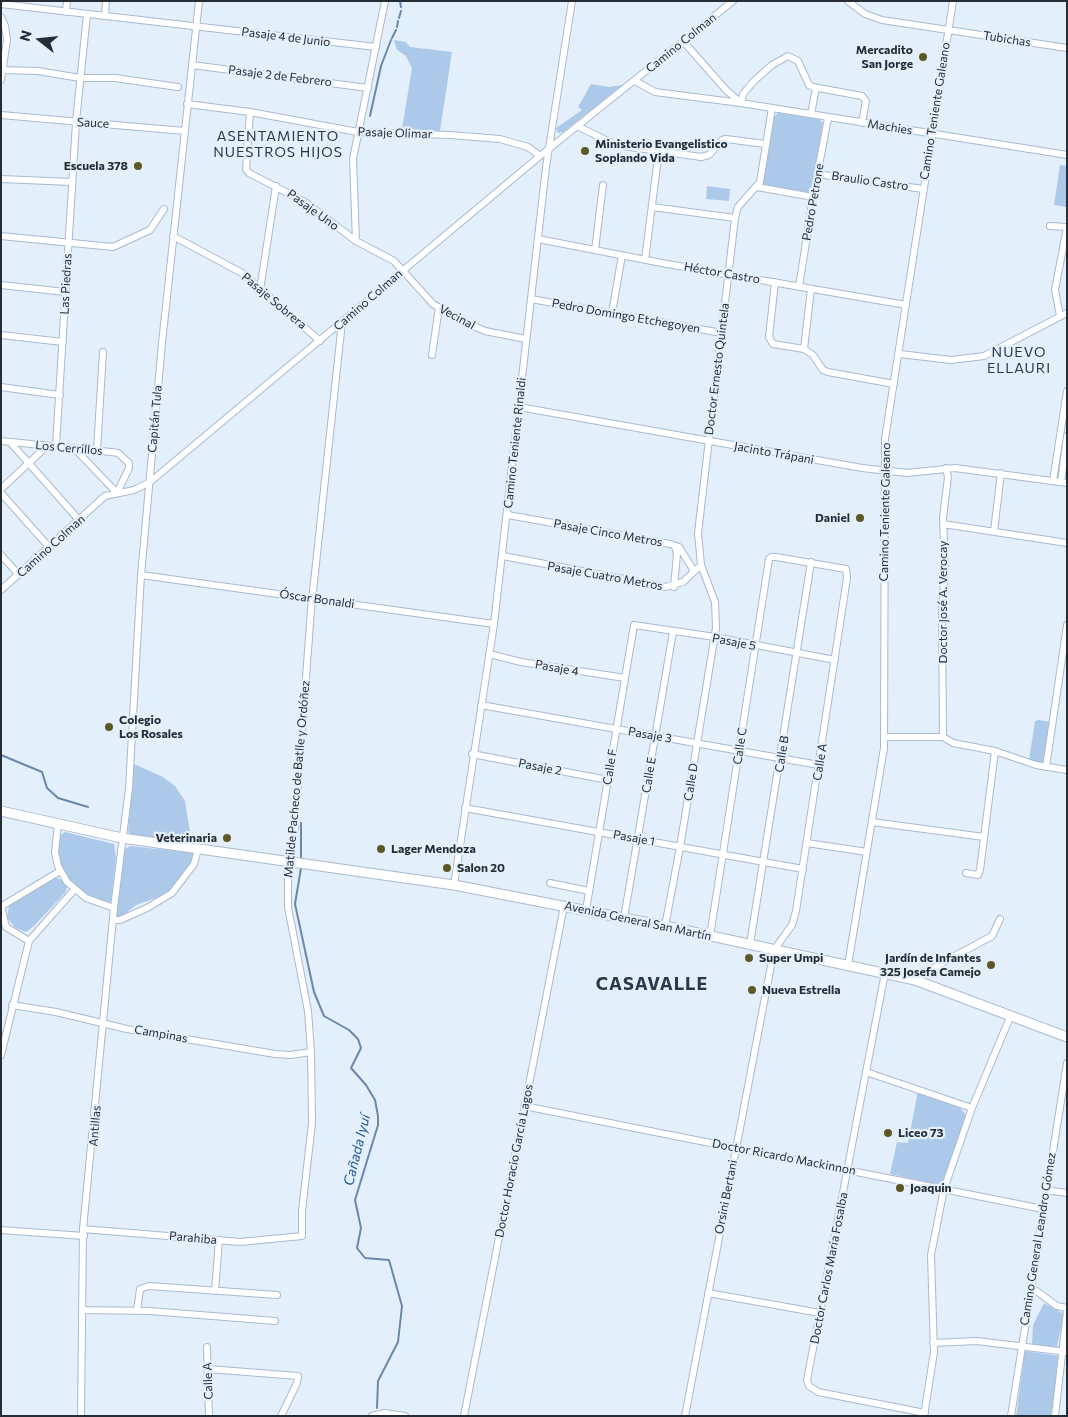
<!DOCTYPE html>
<html>
<head>
<meta charset="utf-8">
<style>
	body { margin:0 }
	#map { position:relative; width:1068px; height:1417px; overflow:hidden; background:#e4effc; font-family:Commissioner,sans-serif }
	canvas { display:block }
	.frame { position:absolute; inset:0; border:2px solid #252c34; pointer-events:none }
	.north { position:absolute; left:15px; top:15px; width:50px; height:50px; -webkit-text-stroke:4px #e4effc; paint-order:stroke; rotate:286deg; font-size:14px; font-weight:700; line-height:20px; text-align:center; color:#252c34 }
	.north::after { content:''; display:block; margin:auto; width:18px; height:22px; background:#252c34; clip-path:polygon(50% 0,100% 100%,50% 72%,0 100%) }
</style>
</head>
<body>
<div id="map">
<canvas width="1068" height="1417"></canvas>
<div class="frame"></div>
<div class="north">N</div>
</div>
<script>
const c = document.querySelector('canvas').getContext('2d');
c.lineJoin = 'round';
function fill(path, color) {
  c.fillStyle = color;
  c.fill(path, 'evenodd');
}
function poly(rows) {
  const path = new Path2D();
  for (const r of rows) {
    path.moveTo(r[0], r[1]);
    for (let i = 2; i < r.length; i += 2) path.lineTo(r[i], r[i + 1]);
  }
  return path;
}
function strokePath(path, color, width, dash) {
  c.strokeStyle = color;
  c.lineWidth = width;
  c.lineCap = dash ? 'butt' : 'round';
  c.setLineDash(dash || []);
  c.stroke(path);
}
function drawText(font, color, halo, rows, align = 'center') {
  c.font = font + ' Commissioner,sans-serif';
  c.lineWidth = 4.5;
  c.setLineDash([]);
  c.textBaseline = 'middle';
  c.strokeStyle = halo;
  c.fillStyle = color;
  for (const [text, x, y, turn = 0] of rows) {
    c.save();
    c.translate(x, y);
    c.rotate((+turn || 0) * Math.PI / 180);
    c.textAlign = isNaN(turn) ? turn : align;
    if (halo) c.strokeText(text, 0, 0);
    c.fillText(text, 0, 0);
    c.restore();
  }
}
fill(poly([
	[394,40,406,42,410,47,452,52,440,131,402,129,412,68,406,56,397,50],
	[591,84,609,87,623,85,563,132,558,133,556,128,582,110,578,107],
	[779,112,819,119,823,123,811,190,808,194,762,184,774,117],
	[1060,165,1067,166,1066,207,1054,205],
	[707,186,730,189,729,201,706,199],
	[1039,720,1050,722,1043,763,1029,760,1035,721],
	[134,764,163,777,175,786,185,801,192,844,132,835,128,832],
	[65,832,114,844,116,857,111,901,109,902,98,900,85,894,69,880,60,862,57,847,58,837],
	[130,846,193,853,195,858,169,893,136,905,120,918,116,915,124,850],
	[55,877,64,881,67,887,65,893,33,927,26,932,15,928,7,917,9,906],
	[918,1091,958,1106,965,1113,965,1122,941,1185,890,1174,897,1142,908,1143],
	[1044,1303,1064,1314,1057,1347,1032,1345,1033,1325],
	[1025,1351,1059,1356,1051,1416,1016,1416]
]), '#adc9e9');
strokePath(poly([
	[400,1,401,7],
	[399,18,401,11],
	[397,27,398,21],
	[392,38,396,30],
	[370,116,381,66,391,40],
	[1,755,42,772,47,788,58,798,88,807],
	[301,823,301,857],
	[301,868,295,904,314,992,324,1016,349,1030,358,1039,361,1048,351,1068,366,1085,375,1100,378,1116,378,1125,355,1200,361,1228,357,1248,365,1258,389,1260,402,1306,398,1342,378,1381,377,1408]
]), '#6988ab', 2);
const street = poly([
	[848,1,865,14,882,20,1067,48],
	[1,4,376,47],
	[66,12,67,1],
	[105,16,106,1],
	[1,17,5,26,7,40,1,80],
	[683,41,726,90,741,103,743,94,754,81,772,65,788,56,798,61,809,85,813,87,862,96,866,101,862,123],
	[192,65,368,88],
	[1,70,38,71,80,78,115,78,178,87],
	[635,81,655,92,741,103,1067,155],
	[187,104,250,112,358,132,450,135,500,139,528,147,540,156],
	[250,112,246,169,249,173,305,202,356,241,394,261,433,304,456,318,485,331,526,339],
	[811,114,816,88],
	[1,115,184,131],
	[577,126,616,145,701,157,709,155,722,140,726,139,765,144],
	[817,174,923,189],
	[1,179,72,182],
	[757,187,813,197],
	[652,207,735,218],
	[1050,226,1067,227],
	[1,236,113,247,150,230,164,209],
	[173,236,242,273,320,341],
	[538,239,667,264,906,305],
	[356,241,353,159,385,1],
	[595,250,603,185],
	[645,260,659,150],
	[775,282,769,337,773,344,804,349,813,355,823,370,828,372,894,384],
	[1,285,65,292],
	[799,287,813,197,828,118],
	[260,290,276,186],
	[531,299,722,333],
	[612,313,622,255],
	[1060,316,1055,290,1067,227],
	[1,335,63,342],
	[804,349,811,289],
	[900,354,951,360,984,356,1067,313],
	[432,355,439,307],
	[1,387,60,395],
	[519,407,862,468,907,473,955,468,1067,483],
	[1,441,111,452,118,453,129,463,129,468,117,493,74,448],
	[10,442,79,520],
	[56,446,76,122,87,14],
	[97,450,103,352],
	[1053,481,1067,391],
	[1061,482,1067,436],
	[1,489,47,446],
	[1,493,50,548],
	[508,515,670,544,679,547,694,571],
	[943,524,1067,543],
	[994,531,1001,473],
	[1,555,19,575],
	[503,556,666,587,683,582,701,565],
	[141,575,494,624],
	[674,587,677,554,675,546],
	[1,590,105,496,134,490,150,482,540,156,733,1],
	[489,654,521,662,625,678],
	[481,705,819,765],
	[884,737,943,737,953,743,995,751,1036,765,1067,770],
	[943,737,942,612,945,569,943,518,948,477,946,468],
	[472,754,608,780],
	[1046,767,1067,625],
	[465,808,803,869],
	[872,822,984,837],
	[58,824,55,852,58,866,67,882,86,898,114,908],
	[807,843,867,852],
	[966,873,978,875,980,870,995,751],
	[550,883,589,891],
	[454,885,494,624,546,167,572,1],
	[1,906,6,927,29,941],
	[2,906,60,871],
	[586,910,634,625,715,637,835,660],
	[624,918,673,632],
	[114,920,120,920,147,908,172,893,194,864,198,849],
	[665,926,680,847,716,628,715,602,701,565,698,533,735,218,738,207,760,182,772,108],
	[750,944,811,562],
	[848,965,884,748,885,439,953,1],
	[885,973,807,1380,809,1386,818,1392,925,1413],
	[915,980,940,964,992,936,1000,919],
	[12,1005,56,1012,127,1029,275,1054,290,1055,311,1052],
	[1,1055,29,941,74,890],
	[866,1072,972,1108],
	[524,1106,1043,1209],
	[1046,1190,1067,1193],
	[83,1229,240,1242,302,1236,302,1211,312,1123,311,1052,308,1011,288,907,288,870,295,827,311,610,342,322],
	[1,1230,84,1236],
	[1031,1287,1057,1306,1067,1308],
	[215,1291,219,1240],
	[708,1293,820,1313],
	[82,1310,150,1311,275,1321],
	[137,1311,140,1289,149,1286,277,1295],
	[933,1343,977,1341,1067,1352],
	[207,1347,209,1416],
	[208,1369,298,1376,297,1383,281,1416],
	[81,1416,83,1229,114,908,129,788,141,575,162,343,199,1],
	[372,1416,384,1413,405,1416],
	[464,1416,564,906],
	[685,1416,774,950,792,925,796,911,847,578,846,569,776,557,771,557,769,559,710,936],
	[924,1416,934,1352,931,1255,944,1189,972,1108,1011,1015],
	[1011,1416,1067,1063],
	[1055,1416,1067,1311]
]);
const secondary = poly([
	[1,811,122,838,454,885,665,926,915,980,1067,1037]
]);
strokePath(street, '#a8bacf', 8);
strokePath(secondary, '#a8bacf', 11);
strokePath(street, '#fff', 6);
strokePath(secondary, '#fff', 9);
for (const [x, y, r, color] of [
	[923,57,5,"#5e5724"],
	[585,151,5,"#5e5724"],
	[138,166,5,"#5e5724"],
	[860,518,5,"#5e5724"],
	[109,727,5,"#5e5724"],
	[227,838,5,"#5e5724"],
	[381,849,5,"#5e5724"],
	[447,868,5,"#5e5724"],
	[749,958,5,"#5e5724"],
	[991,965,5,"#5e5724"],
	[752,990,5,"#5e5724"],
	[888,1133,5,"#5e5724"],
	[900,1188,5,"#5e5724"]
]) {
  const dot = new Path2D();
  dot.arc(x, y, r, 0, 2 * Math.PI);
  c.fillStyle = color;
  c.fill(dot);
  strokePath(dot, '#e4effc', 2);
}
drawText('12px', '#252c34', '#e4effc', [
	["Pasaje 4 de Junio",286,37,7],
	["Tubichas",1007,39,9],
	["Camino Colman",681,43,-39],
	["Pasaje 2 de Febrero",280,76,7],
	["Camino Teniente Galeano",935,111,-81],
	["Sauce",93,123,3],
	["Machies",890,127,9],
	["Pasaje Olimar",395,133,2],
	["Braulio Castro",870,181,8],
	["Pedro Petrone",813,202,-80],
	["Pasaje Uno",313,210,36],
	["Héctor Castro",722,273,10],
	["Las Piedras",66,284,-87],
	["Camino Colman",368,300,-41],
	["Pasaje Sobrera",274,301,40],
	["Pedro Domingo Etchegoyen",626,316,10],
	["Vecinal",457,317,28],
	["Doctor Ernesto Quintela",717,369,-83],
	["Capitán Tula",155,419,-85],
	["Camino Teniente Rinaldi",515,443,-84],
	["Los Cerrillos",69,448,5],
	["Jacinto Trápani",774,453,10],
	["Camino Teniente Galeano",885,512,-89],
	["Pasaje Cinco Metros",608,533,10],
	["Camino Colman",51,546,-42],
	["Pasaje Cuatro Metros",605,576,10],
	["Óscar Bonaldi",317,599,8],
	["Doctor José A. Verocay",943,602,-90],
	["Pasaje 5",734,642,11],
	["Pasaje 4",557,668,10],
	["Pasaje 3",650,735,10],
	["Calle C",740,746,-82],
	["Calle B",782,754,-81],
	["Calle A",820,762,-81],
	["Pasaje 2",540,767,11],
	["Calle F",610,767,-81],
	["Calle E",649,775,-81],
	["Matilde Pacheco de Batlle y Ordóñez",297,779,-85],
	["Calle D",691,782,-81],
	["Pasaje 1",634,838,10],
	["Avenida General San Martín",638,921,12],
	["Campinas",161,1034,10],
	["Antillas",95,1126,-85],
	["Doctor Ricardo Mackinnon",784,1157,11],
	["Doctor Horacio García Lagos",514,1161,-79],
	["Orsini Bertani",726,1197,-79],
	["Parahiba",193,1238,5],
	["Camino General Leandro Gómez",1038,1239,-81],
	["Doctor Carlos María Fosalba",829,1268,-79],
	["Calle A",208,1381,-92]
]);
drawText('bold 12px', '#252c34', '#e4effc', [
	["Mercadito",913,50,"right"],
	["San Jorge",913,64,"right"],
	["Ministerio Evangelistico",595,144],
	["Soplando Vida",595,158],
	["Escuela 378",128,166,"right"],
	["Daniel",850,518,"right"],
	["Colegio",119,720],
	["Los Rosales",119,734],
	["Veterinaria",217,838,"right"],
	["Lager Mendoza",391,849],
	["Salon 20",457,868],
	["Super Umpi",759,958],
	["Jardín de Infantes",981,958,"right"],
	["325 Josefa Camejo",981,972,"right"],
	["Nueva Estrella",762,990],
	["Liceo 73",898,1133],
	["Joaquin",910,1188]
], 'left');
c.letterSpacing = '1px';
drawText('14px', '#2a394a', '#e4effc', [
	["ASENTAMIENTO",278,136],
	["NUESTROS HIJOS",278,152],
	["NUEVO",1019,352],
	["ELLAURI",1019,368]
]);
c.letterSpacing = '0px';
drawText('italic 14px', '#1f5993', '#e4effc', [
	["Cañada Iyuí",357,1150,-76]
]);
c.letterSpacing = '1px';
drawText('bold 18px', '#2a394a', '#e4effc', [
	["CASAVALLE",652,984]
]);
c.letterSpacing = '0px';
</script>
</body>
</html>
